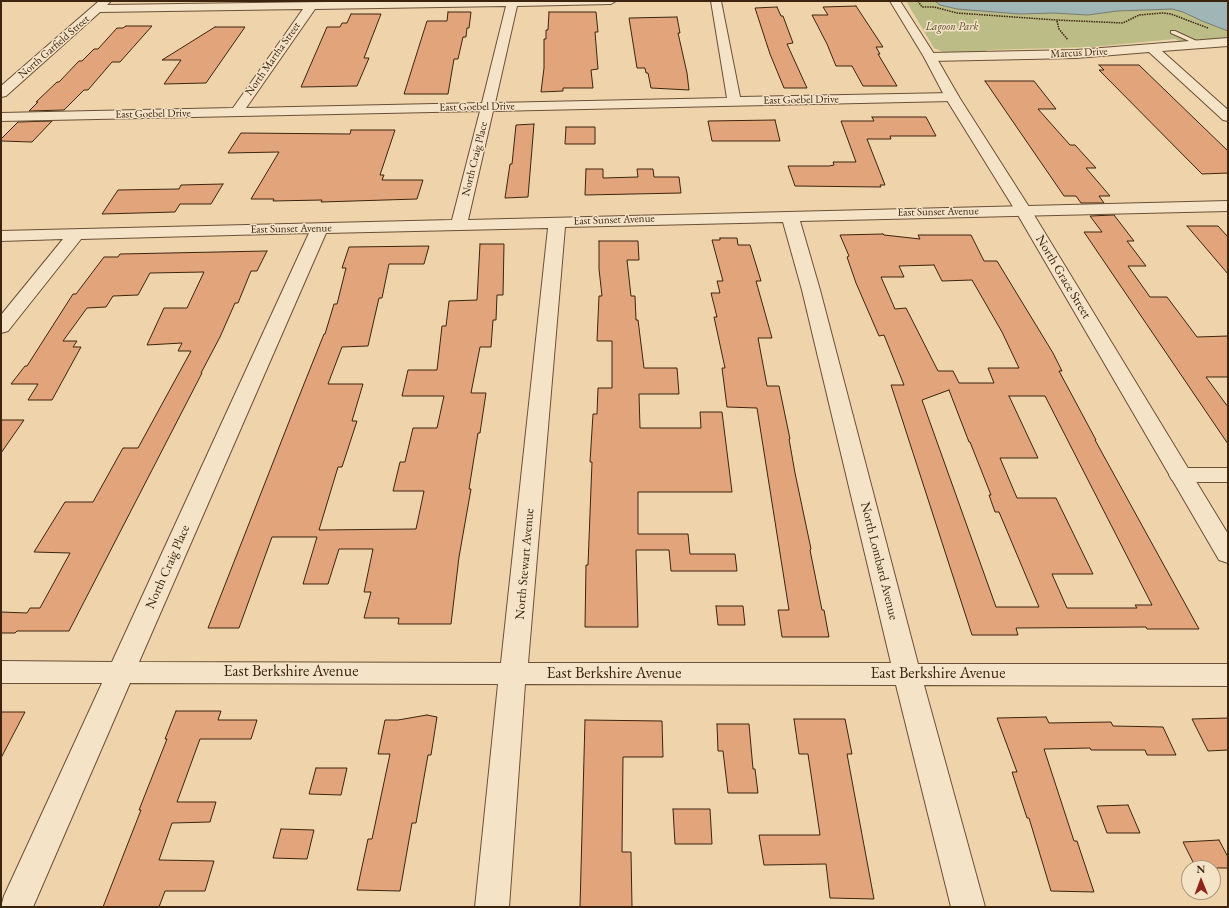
<!DOCTYPE html>
<html>
<head>
<meta charset="utf-8">
<style>
	body { margin:0 }
	#map { position:relative; width:1229px; height:908px; overflow:hidden; background:#efd4ab; font-family:"EB Garamond",serif }
	canvas { display:block }
	.frame { position:absolute; inset:0; border:2px solid #3c240f; pointer-events:none }
	.north { position:absolute; left:1181px; top:860px; width:40px; height:40px; box-sizing:border-box; background:#f5e3c8; border:1px solid #ab977e; border-radius:50%; rotate:359deg; font-size:11px; font-weight:700; line-height:16px; text-align:center; color:#3c240f }
	.north::after { content:''; display:block; margin:auto; width:14px; height:18px; background:#8f2418; clip-path:polygon(50% 0,100% 100%,50% 72%,0 100%) }
</style>
</head>
<body>
<div id="map">
<canvas width="1229" height="908"></canvas>
<div class="frame"></div>
<div class="north">N</div>
</div>
<script>
const c = document.querySelector('canvas').getContext('2d');
c.lineJoin = 'round';
function fill(path, color) {
  c.fillStyle = color;
  c.fill(path, 'evenodd');
}
function poly(rows) {
  const path = new Path2D();
  for (const r of rows) {
    path.moveTo(r[0], r[1]);
    for (let i = 2; i < r.length; i += 2) path.lineTo(r[i], r[i + 1]);
  }
  return path;
}
function strokePath(path, color, width, dash) {
  c.strokeStyle = color;
  c.lineWidth = width;
  c.lineCap = dash ? 'butt' : 'round';
  c.setLineDash(dash || []);
  c.stroke(path);
}
function drawText(font, color, halo, rows, align = 'center') {
  c.font = font + ' "EB Garamond",serif';
  c.lineWidth = 3;
  c.setLineDash([]);
  c.textBaseline = 'middle';
  c.strokeStyle = halo;
  c.fillStyle = color;
  for (const [text, x, y, turn = 0] of rows) {
    c.save();
    c.translate(x, y);
    c.rotate((+turn || 0) * Math.PI / 180);
    c.textAlign = isNaN(turn) ? turn : align;
    if (halo) c.strokeText(text, 0, 0);
    c.fillText(text, 0, 0);
    c.restore();
  }
}
fill(poly([
	[906,1,1228,1,1228,39,1181,42,1175,39,1092,47,986,50,988,54,945,53,934,48]
]), '#bcbc87');
const water = poly([
	[935,1,1228,1,1228,31,1202,21,1183,12,1172,9,1117,11,1088,15,1053,13,1020,14,957,9,940,5,935,1]
]);
fill(water, '#a0b5b6');
strokePath(water, '#787b73', 1);
const building = poly([
	[856,6,883,47,876,47,880,54,878,54,897,86,863,86,852,66,836,66,827,44,812,15,828,15,823,7,856,6],
	[777,7,781,16,783,16,793,43,787,44,807,88,784,88,770,54,755,8,777,7],
	[448,12,471,12,469,28,467,28,466,37,463,37,458,59,454,59,448,94,404,94,427,21,447,21,448,12],
	[549,12,596,12,598,32,595,32,598,69,591,70,593,88,563,88,563,91,541,92,544,68,544,39,546,39,546,30,548,30,549,12],
	[351,14,381,14,364,58,369,58,357,86,301,87,327,27,340,27,342,23,347,23,351,14],
	[677,17,680,33,678,33,687,73,689,90,651,88,648,73,646,73,645,68,637,68,629,18,677,17],
	[126,26,152,26,120,62,112,62,88,90,84,90,64,110,29,111,38,102,36,102,57,82,59,82,79,61,82,61,94,49,98,49,117,28,123,28,126,26],
	[215,27,245,27,206,83,164,84,181,60,162,60,215,27],
	[1099,65,1139,65,1228,151,1228,173,1202,174,1099,70,1104,70,1099,65],
	[985,81,1034,81,1056,109,1038,109,1070,145,1075,145,1096,168,1086,168,1110,196,1099,196,1104,203,1081,203,1076,196,1064,196,985,81],
	[872,117,926,117,936,136,890,136,891,139,867,139,885,185,880,185,881,187,795,186,788,166,829,166,834,165,833,162,856,162,841,121,874,121,872,117],
	[775,120,780,141,712,141,708,121,775,120],
	[52,121,32,142,1,141,1,139,18,122,52,121],
	[534,124,528,197,505,198,510,164,512,164,516,125,534,124],
	[566,127,595,127,595,144,565,144,566,127],
	[351,130,395,130,380,175,384,175,382,180,423,180,417,199,321,202,322,200,273,201,274,199,251,199,279,152,228,153,241,133,350,134,351,130],
	[586,169,603,169,603,178,638,177,637,169,653,169,654,177,679,177,681,193,585,195,586,169],
	[223,184,211,204,180,204,175,212,102,214,118,190,179,189,181,185,223,184],
	[1114,215,1134,241,1127,241,1146,266,1128,266,1150,297,1167,297,1197,337,1228,336,1228,377,1206,377,1228,407,1228,444,1084,232,1102,232,1090,216,1114,215],
	[1187,226,1218,226,1228,237,1228,274,1187,226],
	[883,234,884,235,920,239,918,235,971,235,984,261,997,261,1053,353,1062,371,1059,371,1096,440,1095,440,1199,629,1147,629,1146,627,1016,628,1018,635,972,635,891,385,904,385,884,335,879,336,856,283,847,257,849,256,840,235,883,234],
	[934,265,942,281,972,280,1002,332,1019,368,988,368,994,383,959,383,953,371,938,371,906,308,895,309,881,277,904,277,899,266,934,265],
	[949,390,969,442,970,442,991,495,989,495,995,512,999,512,1039,607,996,607,922,400,949,390],
	[1009,396,1045,396,1152,605,1135,605,1137,608,1067,608,1052,574,1093,574,1056,498,1017,498,1000,458,1038,458,1009,396],
	[720,238,737,238,738,245,750,245,761,281,756,281,772,338,758,338,767,386,779,386,790,439,789,439,795,473,811,549,810,550,822,610,824,610,829,637,782,637,778,610,789,610,757,408,727,407,722,368,725,368,714,317,717,317,711,293,720,293,717,281,723,281,712,240,720,240,720,238],
	[599,241,638,241,639,260,627,260,631,296,635,296,636,320,638,320,644,368,677,368,679,394,639,394,640,428,701,428,700,412,722,412,732,492,638,492,638,534,688,534,690,554,735,554,737,571,671,571,669,550,636,550,638,627,585,627,586,565,588,565,592,462,590,462,593,414,597,414,598,388,612,388,612,341,597,341,599,296,602,296,599,269,599,241],
	[480,244,504,244,503,295,497,295,496,320,493,320,491,347,480,347,471,393,486,393,480,433,478,433,469,489,471,489,459,557,451,624,398,624,399,618,364,618,371,592,364,592,373,549,339,549,328,584,303,584,317,537,272,537,239,628,208,628,296,404,324,334,325,334,334,304,337,304,346,268,342,268,349,247,429,246,424,264,389,264,382,298,379,298,368,346,342,347,328,384,363,384,352,421,357,421,342,467,338,467,319,530,416,529,424,491,393,491,400,462,405,462,413,428,437,428,444,396,402,396,408,370,437,370,442,326,446,326,449,301,477,300,480,244],
	[267,251,257,271,251,271,238,303,235,303,220,337,201,373,202,373,69,631,17,631,15,633,1,633,1,612,27,613,30,608,40,608,70,553,34,552,65,502,93,502,123,448,138,448,191,351,178,351,182,343,147,345,164,308,187,308,204,272,150,273,138,295,113,296,106,307,87,308,63,341,77,341,73,347,81,347,52,400,28,400,38,384,11,384,25,366,27,366,73,294,76,294,104,257,118,257,120,254,267,251],
	[1,420,24,420,1,453,1,420],
	[716,606,743,606,745,625,718,625,716,606],
	[176,711,221,711,218,720,257,720,251,739,200,739,177,802,216,802,210,822,172,823,159,860,214,861,205,891,165,891,159,907,103,907,141,810,139,810,167,739,165,739,176,711],
	[1,712,25,712,1,758,1,712],
	[427,715,437,717,431,755,428,755,416,823,412,823,400,891,357,890,368,839,372,839,390,754,378,754,385,720,398,720,427,715],
	[1046,717,1049,723,1111,722,1113,726,1163,727,1176,755,1147,755,1145,750,1091,750,1090,748,1044,749,1074,841,1077,841,1094,892,1051,891,1029,818,1027,818,1012,772,1017,772,997,718,1046,717],
	[1228,718,1228,750,1208,751,1192,719,1228,718],
	[794,719,845,719,852,754,847,754,874,899,830,898,826,864,764,865,759,835,820,835,808,754,799,754,794,719],
	[585,720,662,721,663,757,623,757,622,852,631,852,632,907,580,907,585,720],
	[717,724,749,724,753,769,755,769,758,793,728,793,723,751,718,751,717,724],
	[316,768,347,768,341,795,309,794,316,768],
	[1128,805,1140,833,1107,833,1097,806,1128,805],
	[673,809,710,809,712,844,675,844,673,809],
	[281,829,314,830,307,859,273,858,281,829],
	[1219,840,1228,857,1228,868,1196,868,1183,842,1219,840]
]);
fill(building, '#e2a47a');
strokePath(building, '#3c240f', 1);
const service = poly([
	[1171,31,1175,31,1203,44,1198,45,1171,33,1171,31]
]);
const minor = poly([
	[99,1,111,1,107,5,398,1,616,1,611,4,517,6,495,103,727,98,711,1,721,1,740,97,952,93,957,94,959,97,957,100,952,101,493,111,468,220,1228,201,1228,211,800,221,820,290,918,664,1228,664,1228,686,924,685,985,907,951,907,896,685,525,684,509,907,475,907,498,684,130,683,33,907,1,907,4,896,102,683,1,683,1,661,112,662,309,233,81,239,8,331,1,333,1,315,63,239,1,241,1,231,452,220,480,111,1,121,1,113,233,108,303,9,100,12,6,96,1,97,1,86,99,1],
	[506,6,482,103,246,108,315,9,506,6],
	[783,222,802,290,891,663,528,663,565,227,783,222],
	[548,228,501,663,139,662,326,233,548,228],
	[1228,38,1228,46,1162,51,1228,110,1228,121,1223,120,1149,52,1076,58,930,61,926,60,924,57,926,54,930,53,1076,50,1228,38],
	[1180,468,1228,468,1228,482,1180,482,1172,480,1169,475,1172,470,1180,468]
]);
const tertiary = poly([
	[890,1,900,1,936,57,959,97,1031,210,1228,534,1228,563,1219,560,1015,210,945,97,924,57,890,1]
]);
strokePath(service, '#695036', 2);
strokePath(minor, '#695036', 2);
strokePath(tertiary, '#695036', 2);
strokePath(poly([
	[918,1,922,7,934,7,957,13,1056,20,1123,23,1139,15,1163,13,1171,14,1208,28],
	[1057,21,1059,29,1068,40]
]), '#3c240f', 1.5, [1.5, 1]);
fill(service, '#f5e3c8');
fill(minor, '#f5e3c8');
fill(tertiary, '#f5e3c8');
drawText('italic 11px', '#5c4a2d', '#f5e3c8', [
	["Lagoon Park",952,27]
]);
drawText('11px', '#3c240f', '#f5e3c8', [
	["North Garfield Street",54,47,-41],
	["Marcus Drive",1079,53,-3],
	["North Martha Street",273,59,-55],
	["East Goebel Drive",801,100,-1],
	["East Goebel Drive",477,107,-1],
	["East Goebel Drive",153,114,-1],
	["North Craig Place",475,159,-76],
	["East Sunset Avenue",938,212,-1],
	["East Sunset Avenue",614,220,-2],
	["East Sunset Avenue",291,229,-1]
]);
drawText('13px', '#3c240f', '#f5e3c8', [
	["North Grace Street",1063,277,59],
	["North Lombard Avenue",879,561,76],
	["North Stewart Avenue",525,564,-85],
	["North Craig Place",168,567,-66]
]);
drawText('16px', '#3c240f', '#f5e3c8', [
	["East Berkshire Avenue",291,672],
	["East Berkshire Avenue",614,674],
	["East Berkshire Avenue",938,674]
]);
</script>
</body>
</html>
